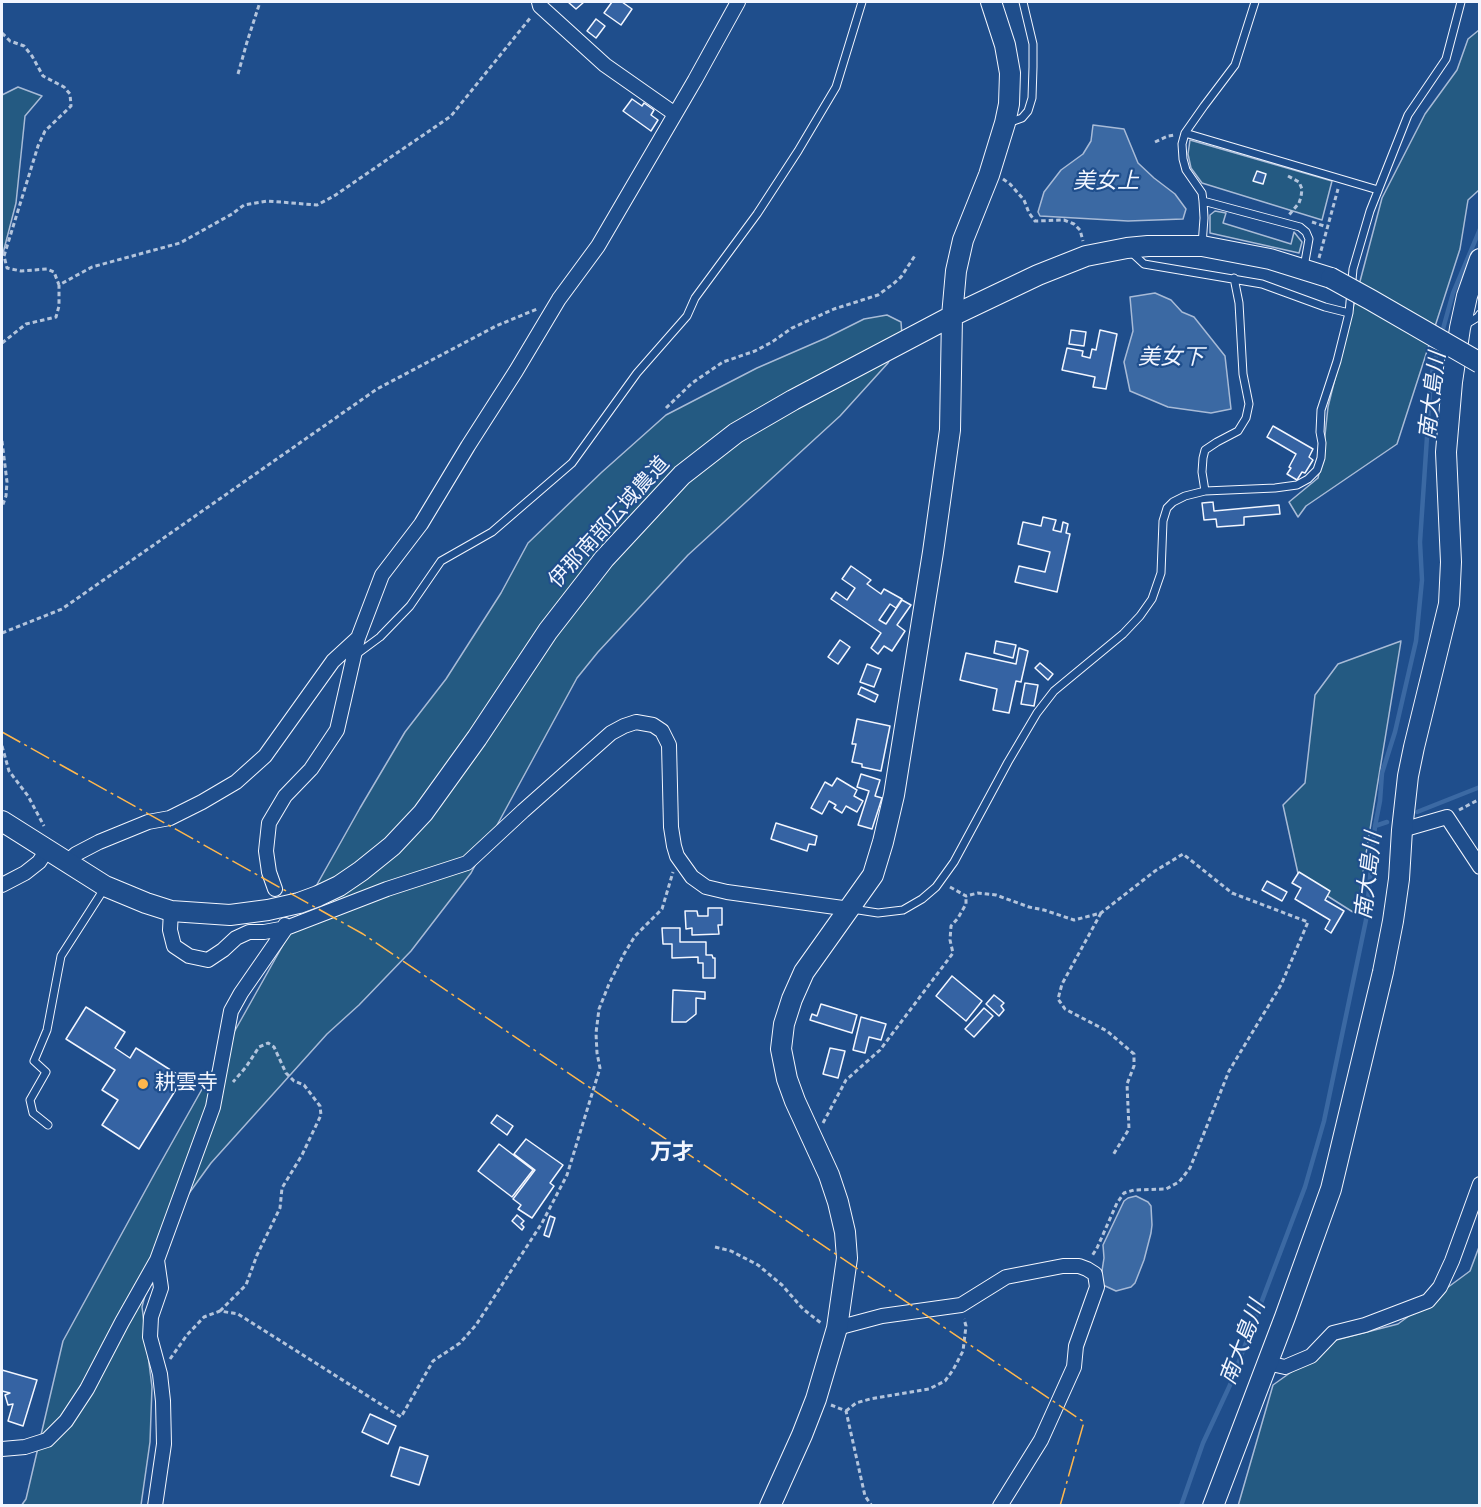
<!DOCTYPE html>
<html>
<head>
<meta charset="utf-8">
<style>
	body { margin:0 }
	#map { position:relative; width:1481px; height:1507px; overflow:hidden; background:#1f4e8c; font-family:Jost,sans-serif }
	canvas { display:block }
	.frame { position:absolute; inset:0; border:3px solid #f2f6ff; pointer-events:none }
</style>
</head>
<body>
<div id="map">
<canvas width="1481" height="1507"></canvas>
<div class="frame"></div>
</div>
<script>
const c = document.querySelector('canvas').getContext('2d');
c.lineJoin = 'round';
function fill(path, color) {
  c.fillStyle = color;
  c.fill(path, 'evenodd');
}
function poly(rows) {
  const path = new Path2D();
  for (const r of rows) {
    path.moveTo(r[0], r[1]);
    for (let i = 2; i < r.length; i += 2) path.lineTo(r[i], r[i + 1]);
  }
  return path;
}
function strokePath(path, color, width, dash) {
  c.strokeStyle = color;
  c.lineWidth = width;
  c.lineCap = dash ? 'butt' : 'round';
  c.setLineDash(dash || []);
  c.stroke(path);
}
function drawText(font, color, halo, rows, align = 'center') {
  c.font = font + ' Jost,"Noto Sans JP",sans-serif';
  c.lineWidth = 4.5;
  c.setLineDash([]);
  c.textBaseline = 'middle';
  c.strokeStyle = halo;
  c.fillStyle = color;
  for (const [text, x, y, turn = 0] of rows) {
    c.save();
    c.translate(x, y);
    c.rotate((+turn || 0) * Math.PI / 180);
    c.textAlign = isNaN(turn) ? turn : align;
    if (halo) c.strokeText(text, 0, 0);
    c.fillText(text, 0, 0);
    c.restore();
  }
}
const green = poly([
	[1479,30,1479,190,1468,200,1460,249,1397,444,1306,506,1298,517,1289,502,1318,478,1323,454,1328,407,1344,342,1382,198,1425,114,1457,70,1468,39,1479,30],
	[18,87,42,96,25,116,16,203,2,257,2,95,18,87],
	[1190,140,1332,181,1322,220,1202,183,1191,168,1188,154,1190,140],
	[1215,211,1226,213,1223,223,1291,244,1294,232,1302,242,1299,253,1210,233,1210,215,1215,211],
	[887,315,901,322,902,335,888,363,840,416,688,555,598,652,577,678,471,873,411,951,359,1005,327,1034,211,1163,161,1232,142,1307,152,1387,150,1442,141,1505,21,1506,26,1499,63,1341,156,1171,360,808,405,732,446,679,501,593,528,543,602,472,666,415,757,368,826,338,864,319,887,315],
	[1401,641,1385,739,1356,914,1299,878,1283,805,1305,783,1315,695,1338,664,1401,641],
	[1479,1247,1479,1505,1238,1506,1273,1385,1336,1340,1398,1324,1470,1271,1479,1247]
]);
fill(green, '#245a82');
strokePath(green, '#a8bbd7', 1.5);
const water = poly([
	[1093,125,1124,129,1138,163,1154,178,1175,194,1186,209,1183,219,1128,221,1040,216,1038,212,1044,192,1061,170,1083,154,1091,141,1093,125],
	[1155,293,1171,300,1182,312,1194,317,1225,356,1231,409,1211,413,1168,407,1130,391,1124,362,1133,331,1130,297,1155,293],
	[1136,1196,1148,1202,1151,1206,1152,1225,1151,1233,1144,1260,1135,1283,1131,1287,1116,1291,1103,1285,1101,1277,1104,1258,1103,1245,1124,1201,1128,1198,1136,1196]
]);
fill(water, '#3b69a3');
strokePath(water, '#a8bbd7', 1.5);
strokePath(poly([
	[1441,336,1453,293,1480,229],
	[1417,812,1480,787],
	[1375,826,1387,822],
	[1181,1506,1203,1443,1230,1385,1305,1187,1324,1121,1366,920,1375,826,1380,801,1382,773,1395,732,1416,641,1422,580,1420,542,1431,377,1439,344]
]), '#3b69a3', 4.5);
const building = poly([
	[568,2,584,2,576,9,568,2],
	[612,2,622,2,632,9,621,25,604,13,612,2],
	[596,19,605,26,596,38,587,31,596,19],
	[632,99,642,106,644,103,654,110,651,115,658,120,651,131,623,111,632,99],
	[1257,171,1266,174,1263,184,1253,181,1257,171],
	[1071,330,1086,332,1084,346,1069,344,1071,330],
	[1100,330,1117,334,1106,389,1093,387,1095,377,1062,370,1067,348,1083,351,1082,356,1090,358,1092,349,1096,350,1100,330],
	[1273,426,1313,449,1309,457,1313,460,1305,473,1302,472,1297,480,1287,474,1291,468,1289,467,1296,454,1267,437,1273,426],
	[1213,502,1214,511,1279,505,1280,514,1244,517,1244,525,1217,527,1216,519,1204,520,1202,503,1213,502],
	[1043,517,1056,520,1053,530,1061,532,1063,522,1068,524,1066,533,1070,534,1057,592,1015,582,1019,566,1045,572,1050,552,1018,544,1023,522,1041,526,1043,517],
	[851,566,871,580,867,584,881,594,884,589,902,599,896,608,890,604,879,620,886,624,902,600,911,605,897,625,905,631,892,651,884,646,878,654,871,648,881,633,831,599,836,592,847,600,855,588,842,579,851,566],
	[840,640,850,647,838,664,828,657,840,640],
	[996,641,1016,645,1013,658,994,653,996,641],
	[1019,648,1028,651,1021,682,1016,681,1009,713,993,710,997,689,960,680,966,653,1016,664,1019,648],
	[1040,663,1053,674,1048,680,1035,668,1040,663],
	[867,664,881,669,874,687,860,682,867,664],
	[1025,683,1038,685,1034,706,1021,704,1025,683],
	[861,687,878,695,875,702,858,694,861,687],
	[857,719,890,726,881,771,862,767,862,764,852,762,856,744,852,744,857,719],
	[861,774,880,780,875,796,882,798,872,829,858,825,869,791,857,787,861,774],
	[837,778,857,790,854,796,863,801,857,812,846,806,842,813,834,808,836,805,829,801,822,814,811,808,825,782,832,786,837,778],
	[776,823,817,836,815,845,809,844,807,851,771,839,776,823],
	[1299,872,1330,891,1325,900,1344,911,1331,933,1325,929,1330,920,1295,899,1301,888,1292,883,1299,872],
	[1267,881,1287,892,1282,901,1262,890,1267,881],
	[708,908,722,908,722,925,718,925,719,934,692,935,692,928,686,929,685,911,697,911,698,916,708,916,708,908],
	[662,928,680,928,680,942,706,942,706,955,712,955,713,958,715,958,715,978,703,978,703,963,698,963,698,957,672,958,672,944,663,944,662,928],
	[952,976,982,1001,966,1021,936,996,952,976],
	[673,990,705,992,705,999,696,998,696,1014,686,1022,672,1022,673,990],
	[994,995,1004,1003,1001,1006,1004,1010,999,1016,986,1004,994,995],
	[821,1004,857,1015,852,1033,810,1020,812,1014,817,1016,821,1004],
	[86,1007,125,1032,115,1048,130,1058,136,1048,183,1078,139,1149,102,1125,118,1100,102,1090,115,1070,66,1039,86,1007],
	[984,1008,993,1016,974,1037,965,1029,984,1008],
	[861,1017,886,1024,881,1040,869,1037,865,1053,853,1050,861,1017],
	[830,1048,845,1051,838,1078,823,1074,830,1048],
	[497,1115,513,1126,507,1135,491,1123,497,1115],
	[526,1139,563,1165,550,1183,554,1186,532,1218,518,1209,521,1205,513,1199,535,1170,514,1154,526,1139],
	[499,1144,533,1170,512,1197,478,1171,499,1144],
	[517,1215,524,1221,521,1224,524,1227,522,1230,512,1221,517,1215],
	[550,1216,555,1218,549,1237,544,1235,550,1216],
	[2,1370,37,1380,23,1426,8,1421,13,1404,8,1405,5,1395,10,1393,2,1391,2,1370],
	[370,1414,396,1426,388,1444,362,1432,370,1414],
	[400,1447,428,1456,419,1485,391,1476,400,1447]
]);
fill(building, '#3563a3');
strokePath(building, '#f2f6ff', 1.5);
const lane = poly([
	[1255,2,1235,65,1204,106,1185,133,1378,190],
	[1008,123,1022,118,1028,111,1032,98,1033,67,1033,44,1023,2],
	[1185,133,1182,144,1183,159,1186,170,1202,193,1203,201,1204,218,1202,245],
	[1203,201,1300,227,1306,232,1309,239,1304,267],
	[1131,252,1144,264,1262,284,1325,307,1349,313],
	[1465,325,1478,317,1480,314],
	[1205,491,1202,472,1203,458,1205,450,1217,442,1238,431,1246,418,1249,404,1243,374,1239,303,1234,278],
	[357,654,380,637,410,606,441,561,492,532,572,463,637,373,687,316,695,298,757,214,798,151,836,87,862,2],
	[852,909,878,913,903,910,922,899,936,887,954,862,1008,762,1037,713,1054,691,1123,634,1140,616,1152,599,1161,573,1163,521,1167,508,1173,502,1185,496,1205,491,1275,488,1297,485,1308,479,1317,470,1321,458,1322,443,1320,432,1321,410,1337,361,1349,313,1353,269,1370,211,1408,115,1446,59,1461,2],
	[48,1125,33,1113,30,1100,46,1072,34,1061,47,1030,61,956,104,889]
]);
const street = poly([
	[539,2,540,6,605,65,675,114],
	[1402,830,1447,817,1480,867],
	[67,862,76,854,99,842,148,822,170,818,202,802,236,782,265,756,333,661,358,638],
	[2,885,25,873,39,862,47,850],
	[275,889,269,872,266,851,269,823,285,796,311,769,337,730,358,638,382,575,421,524,468,446,516,371,559,299,598,246,695,80,738,2],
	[171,911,170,930,174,946,189,956,208,960,223,950,236,938,249,932,264,932,286,928,387,889,467,863,523,811,611,733,624,726,636,722,653,725,662,731,669,745,671,827,674,846,677,856,692,877,706,887,727,892,850,909],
	[837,1328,882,1316,961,1305,1006,1277,1063,1266,1079,1266,1087,1269,1095,1274,1097,1287,1076,1346,1074,1367,1041,1440,1000,1506],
	[1267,1363,1285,1367,1311,1356,1333,1333,1365,1325,1428,1301,1440,1287,1452,1261,1480,1184],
	[2,1449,25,1447,47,1440,66,1421,87,1389,122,1322,157,1260,213,1107,231,1011,241,993,286,928,285,925],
	[155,1506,164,1444,163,1401,160,1374,150,1337,151,1317,161,1288,157,1260]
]);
const secondary = poly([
	[2,821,105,886,146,903,171,911,230,915,268,910,299,903,318,896,339,886,361,871,392,846,423,813,477,738,548,631,604,559,682,475,736,433,793,400,952,316,1038,275,1086,256,1127,248,1148,246,1202,246,1270,259,1331,278],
	[770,1506,802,1435,816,1399,837,1328,847,1258,845,1232,838,1202,829,1175,795,1101,787,1079,781,1049,784,1024,792,999,804,972,873,875,883,842,894,795,933,552,950,430,952,316,956,271,963,240,989,175,1005,123,1009,104,1010,73,1005,45,991,2],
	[1213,1506,1285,1317,1331,1189,1383,972,1393,921,1399,879,1402,830,1408,776,1414,747,1449,604,1451,562,1446,452,1452,382,1460,328,1467,296,1480,259]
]);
strokePath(lane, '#f2f6ff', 9);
strokePath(street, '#f2f6ff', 16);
strokePath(secondary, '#f2f6ff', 22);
strokePath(poly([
	[2,33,10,41,24,46,32,56,43,76,64,87,70,94,71,106,45,131,38,146,4,256,7,268,21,271,47,269,54,272,59,285],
	[238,74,247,42,260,2],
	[1155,142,1168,136,1175,135],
	[1288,176,1299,182,1302,189,1301,197,1299,203,1289,215],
	[1003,179,1010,184,1024,200,1029,213,1035,221,1064,220,1074,224,1080,230,1083,241],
	[1312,222,1327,227],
	[1319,258,1338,189],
	[2,343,26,324,56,317,59,306,59,285,92,267,180,243,232,214,244,205,267,201,317,205,334,196,451,116,531,17],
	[666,408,692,383,723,362,755,351,772,342,792,328,834,309,878,295,893,284,901,277,916,254],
	[2,441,7,482,6,496,2,507],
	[2,633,62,609,377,389,496,326,537,309],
	[2,746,9,771,28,796,44,826],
	[1459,810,1480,799],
	[950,887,966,896,978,893,996,895,1029,907,1044,910,1074,920,1101,913,1155,871,1183,854,1232,893,1308,922,1281,985,1229,1071,1190,1168,1179,1182,1166,1189,1134,1190,1124,1193,1117,1203,1097,1248,1092,1256],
	[1101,913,1062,984,1058,999,1065,1009,1107,1031,1134,1054,1134,1066,1127,1084,1129,1129,1113,1155],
	[823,1123,846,1080,880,1050,953,953,950,940,951,926,958,918,966,904,966,896],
	[715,1247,731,1251,758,1265,782,1285,803,1309,821,1323],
	[220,1311,246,1285,257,1255,280,1208,282,1188,302,1155,321,1115,320,1106,304,1085,294,1081,286,1073,274,1047,268,1043,259,1047,246,1067,233,1082],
	[170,1359,187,1335,204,1317,220,1311,238,1314,401,1417,433,1361,460,1343,476,1325,542,1223,567,1175,600,1068,597,1053,596,1033,599,1009,609,984,624,954,635,936,662,909,673,872],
	[831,1405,846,1411,865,1496,872,1506],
	[846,1411,856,1403,870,1399,929,1389,945,1381,953,1370,963,1351,966,1326,964,1319]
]), '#b3c4dc', 3, [4.5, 3]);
strokePath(lane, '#1f4e8c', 7);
strokePath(street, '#1f4e8c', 14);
strokePath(secondary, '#1f4e8c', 20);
const secondaryBridge = poly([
	[1331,278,1371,300,1480,363]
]);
strokePath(secondaryBridge, '#f2f6ff', 22, []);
strokePath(secondaryBridge, '#1f4e8c', 20);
strokePath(poly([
	[2,732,363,934,1084,1422,1060,1506]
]), '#ffb74d', 1.5, [21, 4.5, 3, 4.5]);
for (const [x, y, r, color] of [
	[143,1084,6,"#ffb74d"]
]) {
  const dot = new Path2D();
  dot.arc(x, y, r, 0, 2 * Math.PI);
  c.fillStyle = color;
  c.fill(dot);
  strokePath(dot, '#1f4e8c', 2);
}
drawText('21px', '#f2f6ff', '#1f4e8c', [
	["伊那南部広域農道",610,523,-48]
]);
drawText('21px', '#f2f6ff', '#1f4e8c', [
	["耕雲寺",155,1084]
], 'left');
drawText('italic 22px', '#f2f6ff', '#1f4e8c', [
	["美女上",1106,183],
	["美女下",1171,359],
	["南大島川",1434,396,-83],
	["南大島川",1370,876,-83],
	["南大島川",1244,1343,-69]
]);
drawText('bold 22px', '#f2f6ff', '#1f4e8c', [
	["万才",672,1154]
]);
</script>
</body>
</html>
